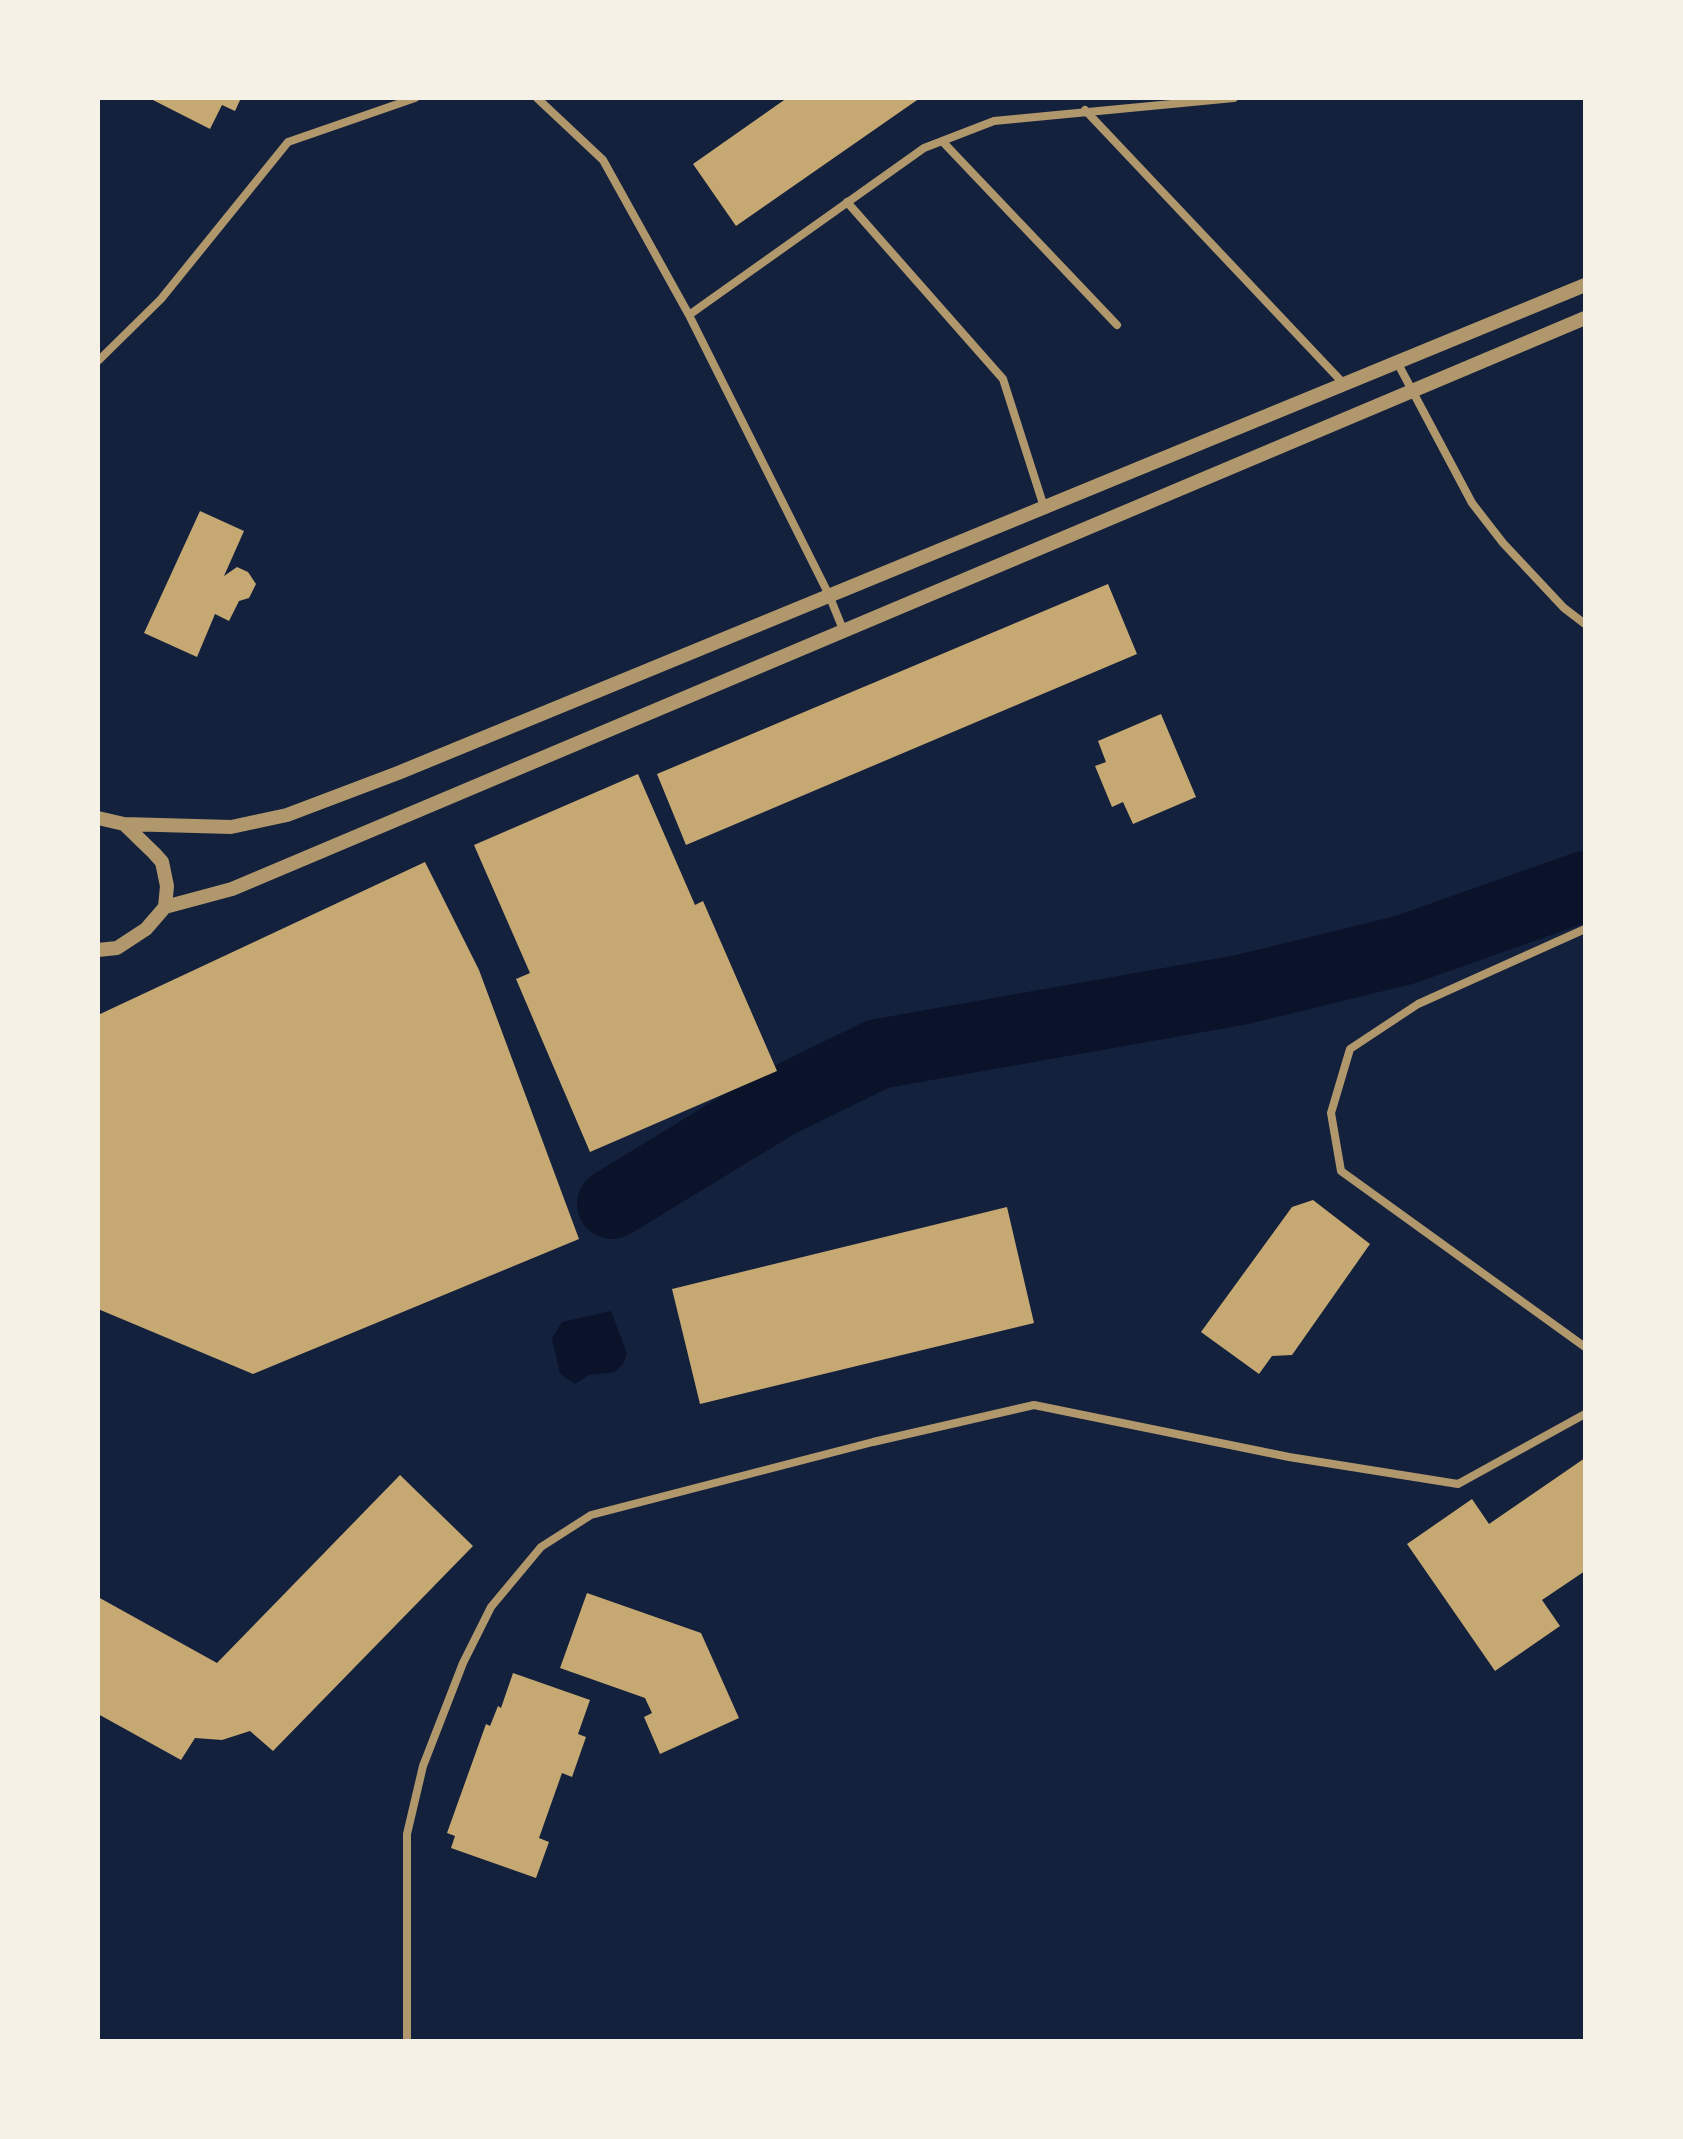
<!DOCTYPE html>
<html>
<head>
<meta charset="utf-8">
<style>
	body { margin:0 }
	#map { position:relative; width:1683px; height:2139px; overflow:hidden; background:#14213d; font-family:Poppins,sans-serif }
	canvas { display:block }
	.frame { position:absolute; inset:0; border:100px solid #f6f1e7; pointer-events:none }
</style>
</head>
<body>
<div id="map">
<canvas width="1683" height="2139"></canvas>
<div class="frame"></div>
</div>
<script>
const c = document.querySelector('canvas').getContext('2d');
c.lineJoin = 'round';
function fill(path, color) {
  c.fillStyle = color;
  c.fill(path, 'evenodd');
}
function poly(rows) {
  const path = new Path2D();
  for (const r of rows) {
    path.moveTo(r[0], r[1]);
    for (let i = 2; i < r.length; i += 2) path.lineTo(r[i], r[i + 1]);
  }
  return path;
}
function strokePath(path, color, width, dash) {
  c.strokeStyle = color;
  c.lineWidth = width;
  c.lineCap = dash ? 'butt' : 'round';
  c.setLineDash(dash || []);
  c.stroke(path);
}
fill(poly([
	[611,1311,627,1353,624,1363,615,1372,589,1375,575,1384,560,1374,552,1338,562,1322]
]), '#0b132b');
strokePath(poly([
	[612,1204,776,1104,878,1054,1240,990,1404,950,1585,886]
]), '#0b132b', 70);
fill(poly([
	[149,98,241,98,235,111,222,105,210,129],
	[787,98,920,98,736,226,693,164],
	[200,511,244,531,224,576,237,567,248,572,256,584,249,598,239,601,229,621,215,614,197,657,144,633],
	[1108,584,1137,654,686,845,657,774],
	[1161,714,1196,797,1133,824,1123,802,1112,807,1095,766,1106,762,1098,741],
	[638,774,695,905,703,901,777,1071,590,1152,516,979,530,973,474,845],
	[425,862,479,970,579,1239,253,1374,98,1309,98,1015],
	[1313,1200,1370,1244,1292,1355,1272,1356,1259,1374,1201,1332,1292,1207],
	[1007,1207,1034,1323,700,1404,672,1289],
	[1585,1458,1585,1571,1542,1600,1560,1626,1495,1671,1407,1544,1472,1499,1489,1524],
	[400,1475,473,1546,273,1751,250,1731,222,1740,195,1738,181,1760,98,1714,98,1597,217,1663],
	[587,1593,701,1633,739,1718,660,1754,644,1717,652,1713,645,1698,560,1668],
	[513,1673,590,1700,578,1734,586,1737,572,1777,562,1773,539,1838,549,1842,536,1878,451,1848,455,1836,447,1833,486,1724,490,1726,498,1706,501,1708]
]), '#c6a872');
strokePath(poly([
	[537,98,603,160,689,315,829,595,844,632],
	[1085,110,1344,384],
	[942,141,1117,325],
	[847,202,1003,379,1044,507],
	[689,315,924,148,994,121,1234,98],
	[98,361,161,299,288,142,415,98],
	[1397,362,1472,503,1503,543,1564,608,1585,624],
	[1585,929,1418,1004,1350,1049,1331,1113,1341,1171,1585,1347],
	[407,2041,407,1834,423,1766,463,1663,491,1607,541,1547,591,1515,873,1442,1034,1405,1289,1457,1458,1484,1585,1414]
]), '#b1986c', 8);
strokePath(poly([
	[98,818,124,824,154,853,162,862,167,886,165,907,146,929,117,948,98,950],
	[124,824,231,827,287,815,398,773,1585,285],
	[165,907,232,889,1585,318]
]), '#b1986c', 14);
</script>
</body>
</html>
